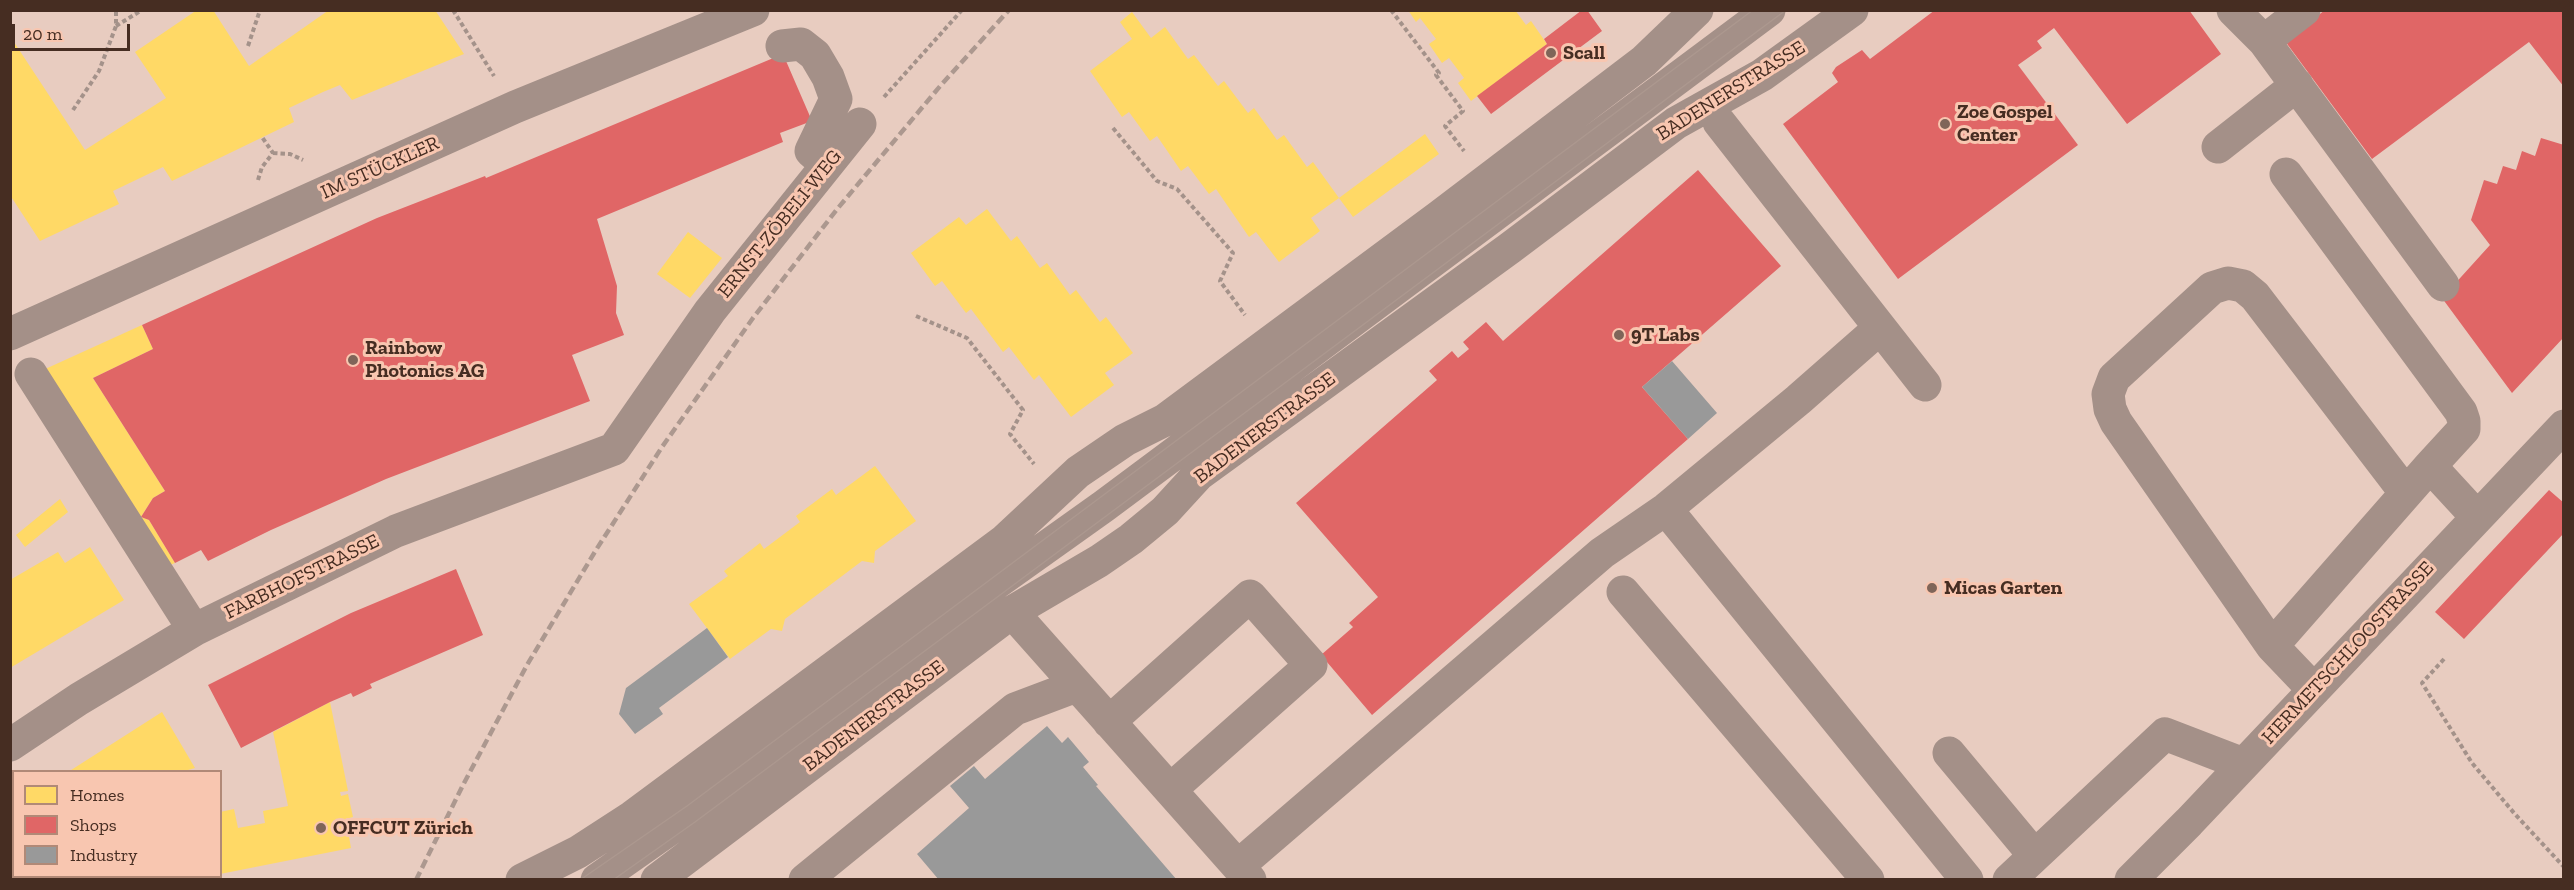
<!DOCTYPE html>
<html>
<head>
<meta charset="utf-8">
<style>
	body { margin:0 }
	#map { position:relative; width:2574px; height:890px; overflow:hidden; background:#e8ccc0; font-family:"Zilla Slab",serif }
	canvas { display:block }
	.frame { position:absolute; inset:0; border:12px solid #462d22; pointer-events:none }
	.legend { position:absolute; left:12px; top:770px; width:210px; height:108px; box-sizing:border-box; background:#f8c6b0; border:2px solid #b18977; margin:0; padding:8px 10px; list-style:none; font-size:18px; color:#462d22 }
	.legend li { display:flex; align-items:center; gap:12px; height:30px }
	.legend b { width:30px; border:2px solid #b18977 }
	.scale { position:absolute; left:12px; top:24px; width:118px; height:27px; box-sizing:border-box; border:3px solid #462d22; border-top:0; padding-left:8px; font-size:18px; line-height:21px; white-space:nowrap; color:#462d22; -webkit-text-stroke:4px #f8c6b0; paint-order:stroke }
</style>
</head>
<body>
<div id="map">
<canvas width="2574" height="890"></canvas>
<div class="frame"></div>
<ul class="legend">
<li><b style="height:16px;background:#ffd966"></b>Homes</li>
<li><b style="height:16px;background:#e06666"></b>Shops</li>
<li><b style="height:16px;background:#999"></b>Industry</li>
</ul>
<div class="scale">20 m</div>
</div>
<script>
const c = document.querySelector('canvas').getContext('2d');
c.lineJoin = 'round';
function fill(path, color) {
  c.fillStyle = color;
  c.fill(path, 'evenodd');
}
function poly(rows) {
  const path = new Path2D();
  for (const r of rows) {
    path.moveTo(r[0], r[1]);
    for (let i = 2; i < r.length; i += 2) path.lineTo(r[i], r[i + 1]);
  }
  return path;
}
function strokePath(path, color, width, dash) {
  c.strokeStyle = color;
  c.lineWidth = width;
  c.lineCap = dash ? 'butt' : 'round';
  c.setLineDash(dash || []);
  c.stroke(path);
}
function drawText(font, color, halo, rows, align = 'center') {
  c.font = font + ' "Zilla Slab",serif';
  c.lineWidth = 6;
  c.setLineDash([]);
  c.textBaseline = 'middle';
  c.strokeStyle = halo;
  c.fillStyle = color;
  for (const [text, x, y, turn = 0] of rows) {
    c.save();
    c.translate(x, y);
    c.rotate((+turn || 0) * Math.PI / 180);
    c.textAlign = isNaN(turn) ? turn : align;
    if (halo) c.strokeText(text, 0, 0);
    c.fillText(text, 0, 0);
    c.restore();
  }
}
fill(poly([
	[197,10,213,10,249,66,329,10,435,10,464,54,352,100,340,85,323,92,289,108,294,122,172,181,163,167,113,191,119,204,40,241,10,195,10,36,85,150,166,98,135,52],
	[1408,10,1515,10,1526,25,1531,21,1547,44,1471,101,1458,83,1464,78,1449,58,1442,63,1429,44,1436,39,1420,18,1416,22],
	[1132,12,1151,38,1165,27,1188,59,1194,55,1218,86,1224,81,1248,113,1254,108,1277,140,1284,135,1307,167,1313,162,1339,198,1311,218,1320,231,1279,262,1256,232,1249,237,1216,189,1209,194,1188,166,1181,171,1157,136,1150,141,1129,112,1122,117,1090,71,1132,39,1120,22],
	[1425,134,1439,154,1353,217,1339,198],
	[987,209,1011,241,1017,236,1040,268,1047,263,1070,295,1076,290,1100,322,1106,317,1133,353,1105,373,1114,385,1071,417,1039,375,1034,380,1009,347,1003,352,971,309,966,313,942,281,935,286,911,253,959,217,966,225],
	[688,232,722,258,690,298,657,274],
	[142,325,153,349,93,378,165,491,153,498,141,517,149,520,175,563,168,566,43,370],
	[875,466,916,521,875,551,874,563,862,561,785,619,782,631,771,629,730,659,689,604,728,576,724,571,760,543,764,549,800,522,796,516,832,489,836,495],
	[60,499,68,512,25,547,16,535],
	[90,547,124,600,10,668,10,580,58,552,65,563],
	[330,702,348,791,340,792,341,796,348,794,353,817,346,819,351,848,220,874,220,812,234,809,238,828,265,823,263,811,288,806,273,732],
	[162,712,195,768,181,772,68,772],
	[138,876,205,876,205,878,138,880]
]), '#ffd966');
fill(poly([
	[1582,10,1587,10,1602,31,1491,114,1477,96,1547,44,1544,39],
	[1935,10,2189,10,2221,54,2127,124,2054,28,2037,41,2042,48,2018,65,2078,145,1898,279,1783,124,1838,82,1832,73,1836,67,1862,50,1870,59],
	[2325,10,2564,10,2564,87,2529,42,2372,159,2285,41],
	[783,54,812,121,780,133,783,142,597,219,617,286,616,313,624,335,572,355,590,401,386,479,271,530,208,561,201,550,175,563,149,520,141,517,153,498,165,491,93,378,153,349,142,325,377,218,485,176,486,178],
	[2541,138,2564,145,2564,337,2512,393,2442,298,2490,245,2471,220,2484,180,2497,184,2503,166,2516,170,2522,151,2535,156],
	[1698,170,1781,266,1642,387,1688,439,1372,715,1321,655,1353,627,1349,623,1378,597,1296,503,1437,380,1429,371,1452,351,1458,358,1469,349,1463,342,1486,322,1503,341],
	[2549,490,2564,503,2564,533,2464,639,2435,612],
	[456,569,483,635,370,684,372,688,353,697,351,693,330,702,241,748,208,685,351,613],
	[66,876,138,876,138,880,68,880]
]), '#e06666');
fill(poly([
	[1672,361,1717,413,1688,439,1642,387],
	[707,628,728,657,659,708,663,714,635,734,619,714,626,688],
	[1047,726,1062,743,1068,737,1089,762,1083,767,1098,785,1096,786,1177,880,939,880,917,854,969,808,950,786,974,766,985,779]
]), '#999');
strokePath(poly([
	[453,10,494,76],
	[1391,10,1439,73,1436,75,1463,111,1445,126,1464,151],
	[116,26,142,10],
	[248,46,260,10],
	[884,97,962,10],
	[73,110,99,71,116,26,116,10],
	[1113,128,1157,181,1177,189,1233,253,1220,281,1245,315],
	[273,153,290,154,303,160],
	[258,180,262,167,273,153,262,137],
	[916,316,967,338,1023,410,1010,434,1034,464],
	[2444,659,2422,683,2472,763,2514,813,2564,867]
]), '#a4928a', 4, [4.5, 3]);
strokePath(poly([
	[2233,10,2264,41,2443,285],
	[2264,41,2304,10],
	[782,46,801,44,815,55,828,77,836,99,811,151,827,165],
	[1719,122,1925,385],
	[2218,147,2297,85],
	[2286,174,2461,412,2464,421,2464,429,2430,466,2477,517],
	[10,334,515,107,753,10],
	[31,374,194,630],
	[2405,492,2255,296,2243,286,2228,283,2212,288,2114,378,2108,394,2110,409,2116,422,2272,646,2430,466],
	[1666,509,1967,880],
	[1623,592,1868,880],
	[1012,612,1250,880],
	[2272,646,2314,690],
	[1109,722,1250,596,1311,665,1170,790],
	[10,745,79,699,194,630,396,531,614,449,710,311,860,124],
	[1949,753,2034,855],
	[1238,866,1602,553,1666,509,1798,400,1880,328],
	[522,880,578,852,632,817,1004,541,1078,472,1125,440,1165,420,1440,216,1644,61,1697,10],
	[597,880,691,814,996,583,1104,506,1769,10],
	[657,880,1012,612,1099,561,1131,539,1165,511,1198,475,1510,248,1676,123,1762,75,1852,10],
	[805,880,1015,709,1076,686],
	[2009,880,2165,734,2243,764],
	[2131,880,2189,822,2564,426]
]), '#a49088', 33);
strokePath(poly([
	[580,880,687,806,1753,10],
	[613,880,695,822,1786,10]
]), '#ac988f', 1.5);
strokePath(poly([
	[416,880,463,785,527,665,596,550,662,447,753,318,838,208,941,85,1009,10]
]), '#ac988f', 4.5, [9, 4.5]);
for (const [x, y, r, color] of [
	[1551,53,6,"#7f6559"],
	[1945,124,6,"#7f6559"],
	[1619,335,6,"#7f6559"],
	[353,360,6,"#7f6559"],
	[1932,588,6,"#7f6559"],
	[321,828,6,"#7f6559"]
]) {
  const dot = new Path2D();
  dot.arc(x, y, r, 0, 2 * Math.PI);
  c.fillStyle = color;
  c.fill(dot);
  strokePath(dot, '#f8c6b0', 2);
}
drawText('bold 20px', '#462d22', '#f8c6b0', [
	["Scall",1563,53],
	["Zoe Gospel",1957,112],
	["Center",1957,135],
	["9T Labs",1631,335],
	["Rainbow",365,348],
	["Photonics AG",365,371],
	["Micas Garten",1944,588],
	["OFFCUT Zürich",333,828]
], 'left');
drawText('20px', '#462d22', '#f8c6b0', [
	["BADENERSTRASSE",1731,91,-32],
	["IM STÜCKLER",380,168,-24],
	["ERNST-ZÖBELI-WEG",780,224,-51],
	["BADENERSTRASSE",1265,428,-37],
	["FARBHOFSTRASSE",302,577,-26],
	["HERMETSCHLOOSTRASSE",2348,653,-47],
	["BADENERSTRASSE",874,716,-37]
]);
</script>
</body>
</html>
